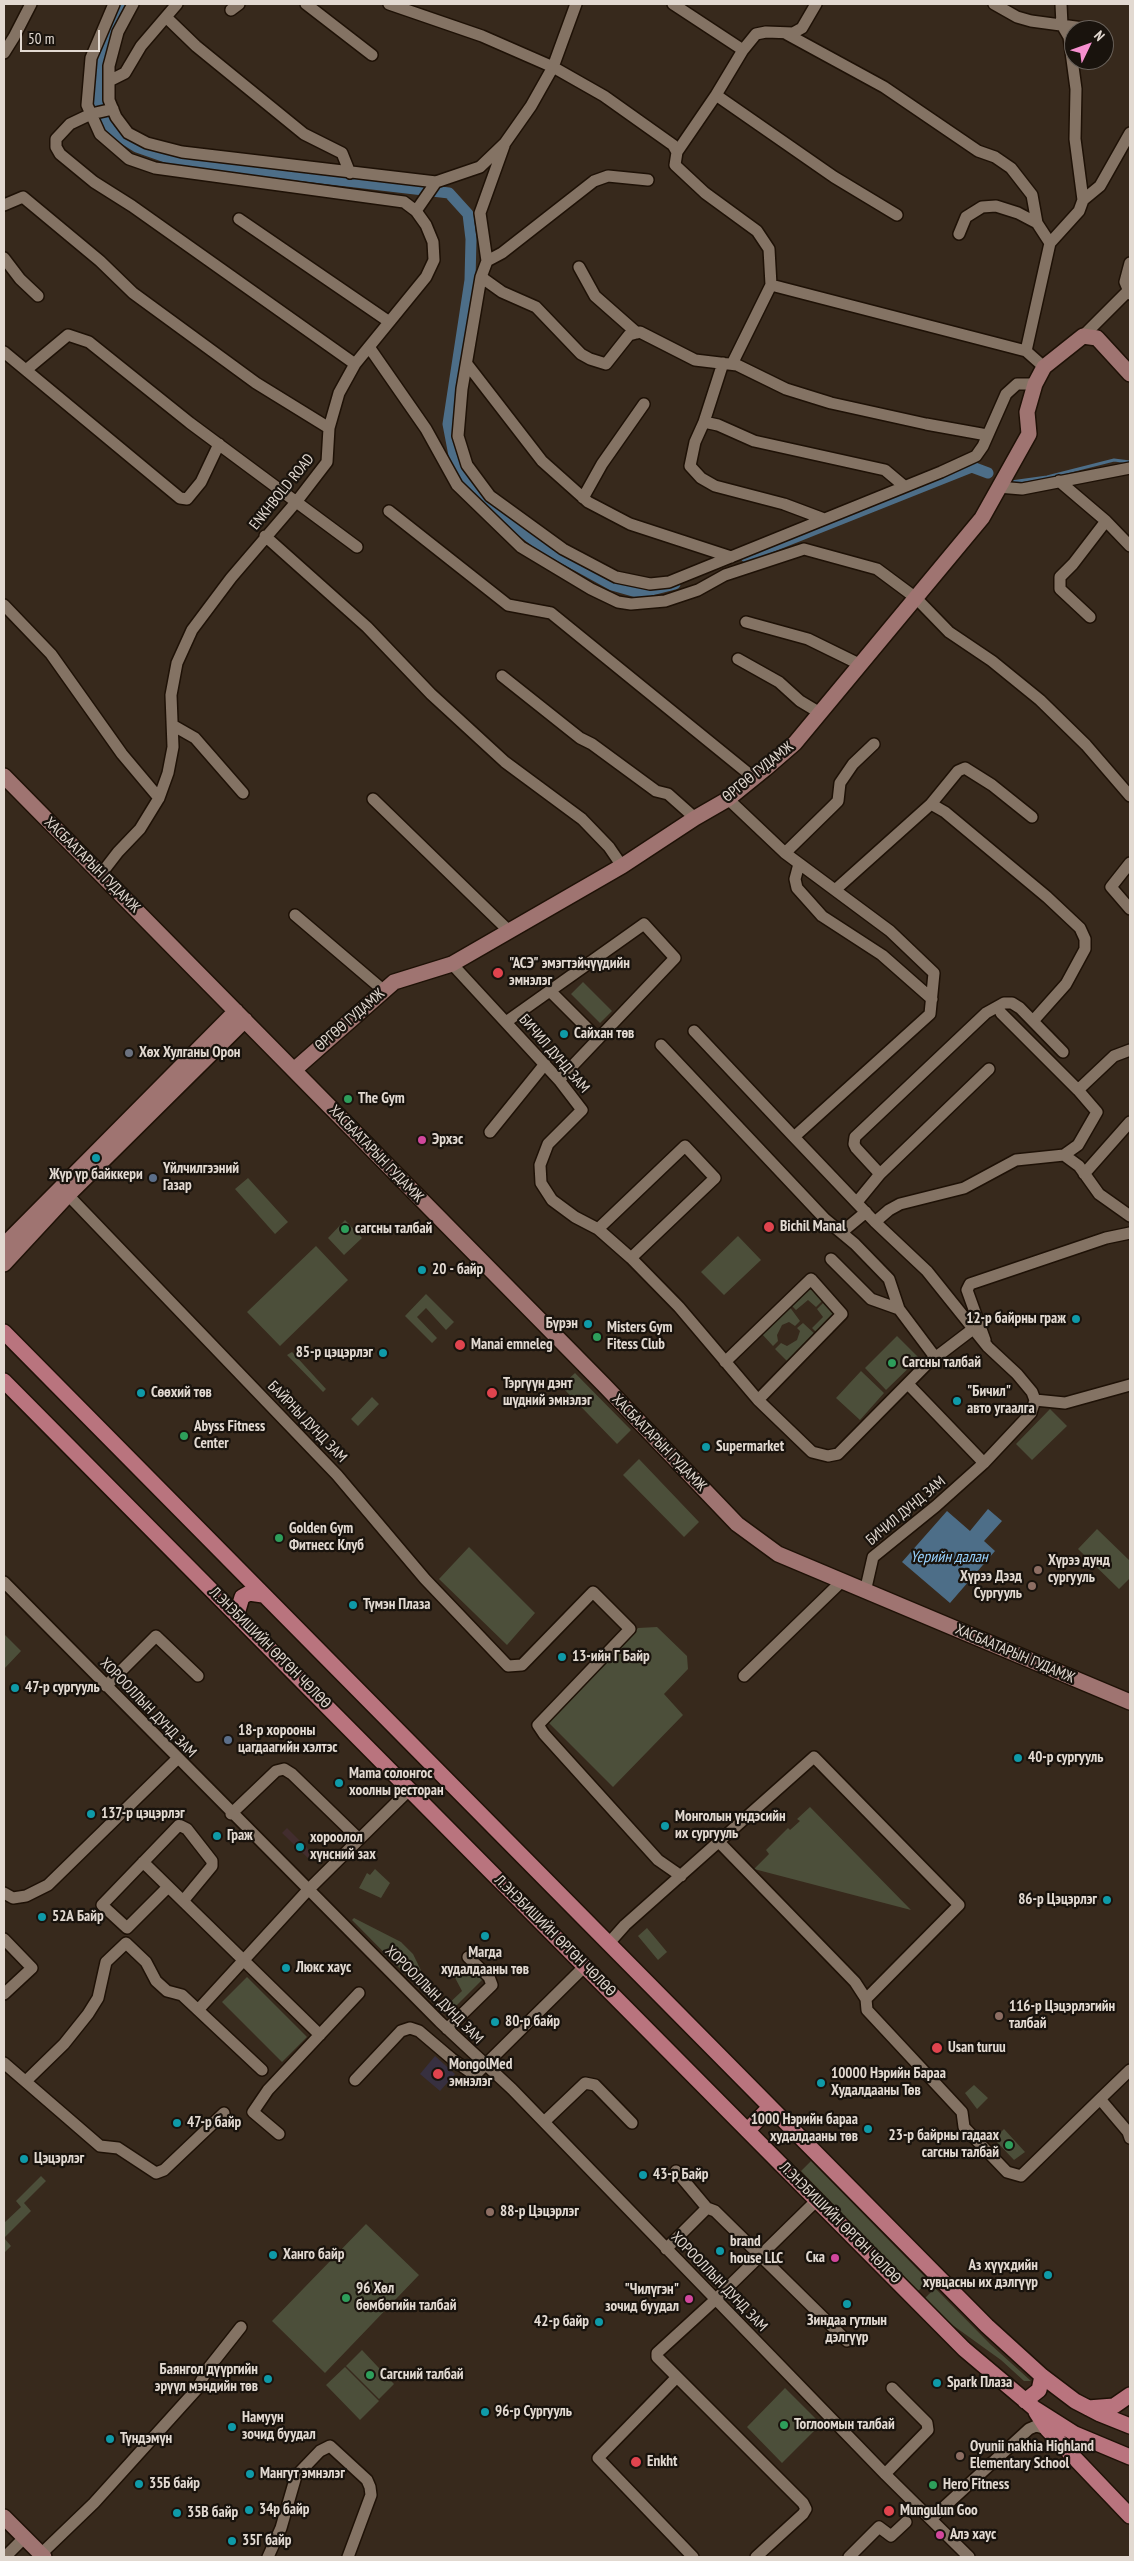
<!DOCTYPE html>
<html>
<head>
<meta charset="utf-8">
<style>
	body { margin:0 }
	#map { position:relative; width:1134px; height:2561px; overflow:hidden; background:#37291c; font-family:"PT Sans Narrow",sans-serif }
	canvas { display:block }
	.frame { position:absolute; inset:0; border:5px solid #e2d9d1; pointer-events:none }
	.north { position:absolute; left:1064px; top:20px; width:50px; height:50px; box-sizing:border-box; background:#19130d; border:1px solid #69625b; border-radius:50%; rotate:48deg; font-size:14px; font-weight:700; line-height:20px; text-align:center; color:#e2d9d1 }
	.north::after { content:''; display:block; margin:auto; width:18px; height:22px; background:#f690cf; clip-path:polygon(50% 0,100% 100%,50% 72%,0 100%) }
	.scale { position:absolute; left:20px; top:30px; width:80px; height:22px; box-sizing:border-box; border:2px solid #e2d9d1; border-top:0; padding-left:6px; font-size:15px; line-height:18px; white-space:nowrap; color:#e2d9d1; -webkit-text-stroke:4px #19130d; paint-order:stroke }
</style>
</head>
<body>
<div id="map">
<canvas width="1134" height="2561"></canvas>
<div class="frame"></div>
<div class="north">N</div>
<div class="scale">50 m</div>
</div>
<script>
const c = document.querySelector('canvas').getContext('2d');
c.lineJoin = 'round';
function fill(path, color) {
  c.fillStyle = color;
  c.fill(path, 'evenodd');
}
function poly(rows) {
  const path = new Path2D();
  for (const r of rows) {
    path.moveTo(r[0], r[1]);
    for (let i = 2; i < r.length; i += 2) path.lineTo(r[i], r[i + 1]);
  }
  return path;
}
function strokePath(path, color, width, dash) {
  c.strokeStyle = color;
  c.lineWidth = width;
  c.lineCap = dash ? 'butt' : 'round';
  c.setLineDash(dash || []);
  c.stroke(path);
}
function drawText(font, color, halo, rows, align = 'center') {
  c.font = font + ' "PT Sans Narrow",sans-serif';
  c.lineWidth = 4.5;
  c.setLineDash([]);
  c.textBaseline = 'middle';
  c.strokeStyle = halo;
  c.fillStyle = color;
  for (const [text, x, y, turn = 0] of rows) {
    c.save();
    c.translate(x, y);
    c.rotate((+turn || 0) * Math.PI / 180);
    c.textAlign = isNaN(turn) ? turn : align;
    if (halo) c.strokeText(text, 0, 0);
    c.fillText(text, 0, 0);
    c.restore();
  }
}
fill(poly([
	[287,1828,315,1856,311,1861,282,1833]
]), '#422d2e');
fill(poly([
	[435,2056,455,2074,440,2091,420,2074]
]), '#373040');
fill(poly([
	[583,982,612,1011,600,1023,571,994],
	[248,1178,288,1222,275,1234,235,1189],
	[345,1220,362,1238,344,1255,328,1238],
	[738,1236,761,1260,724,1295,701,1272],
	[316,1246,348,1280,280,1346,247,1312],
	[807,1289,813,1290,823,1300,816,1307,808,1300,796,1310,791,1305],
	[426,1294,454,1322,446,1330,426,1308,417,1317,437,1338,432,1343,405,1316],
	[824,1302,833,1311,834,1316,818,1334,812,1328,823,1317,817,1309],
	[789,1306,800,1321,795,1326,789,1322,782,1325,777,1335,778,1341,773,1346,761,1333],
	[803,1323,816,1335,788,1362,775,1349,781,1343,787,1346,797,1340,800,1331,797,1328],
	[897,1336,919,1358,886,1390,865,1368],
	[292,1352,326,1389,323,1392,287,1355],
	[861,1371,884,1393,860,1420,836,1398],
	[575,1373,631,1430,617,1444,561,1386],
	[372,1397,379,1404,358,1426,351,1419],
	[1050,1409,1067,1426,1032,1460,1016,1444],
	[639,1459,699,1522,684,1537,623,1475],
	[1097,1529,1130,1561,1130,1578,1119,1589,1078,1549],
	[469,1547,535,1613,507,1645,439,1579],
	[657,1627,687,1656,688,1669,664,1694,683,1715,613,1787,548,1722,638,1628],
	[4,1634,21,1651,4,1669],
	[810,1807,911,1910,754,1869,769,1854,766,1850,788,1828,790,1830,800,1821,797,1819],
	[375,1869,390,1883,381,1898,359,1888,367,1873,370,1875],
	[354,1918,401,1942,413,1954,433,1995,424,1993,352,1920],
	[647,1928,667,1952,658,1960,638,1936],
	[469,1963,484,1978,447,2015,442,2010,462,1991,452,1972],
	[247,1977,307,2037,282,2062,222,2002],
	[974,2085,988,2098,977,2109,965,2093],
	[1004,2129,1025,2152,1014,2160,994,2139],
	[811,2161,929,2281,918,2291,801,2171],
	[41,2176,46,2181,24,2203,31,2211,4,2238,11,2246,4,2253,4,2223,21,2207,16,2201],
	[366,2224,419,2275,325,2373,272,2321],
	[935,2288,990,2344,1031,2381,1024,2381,1001,2360,951,2324,925,2298],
	[362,2350,394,2384,379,2399,346,2366],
	[345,2367,379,2401,360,2420,326,2385],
	[785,2388,821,2424,782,2463,747,2427]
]), '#4c4f3a');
fill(poly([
	[988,1509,1002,1521,984,1541,995,1551,950,1603,902,1562,947,1511,970,1531]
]), '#4d6e88');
strokePath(poly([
	[1011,482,1047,477,1114,460,1130,462]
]), '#4d6e88', 3);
strokePath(poly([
	[120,4,114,15,98,67,99,106,110,130,137,147,177,161,449,193,468,214,471,239,470,280,448,424,456,466,490,507,541,546,612,585,640,593,675,584],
	[746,557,972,467,988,473]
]), '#4d6e88', 11);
const street = poly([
	[114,4,91,58,87,105,100,134,129,159,155,168,404,202,416,211],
	[133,4,118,32,109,66,109,100,116,117,128,133,147,143,182,152,436,182],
	[306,4,372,55],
	[389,4,482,36,553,67,604,96,673,145,677,152,675,165,705,193,757,231,769,249,771,285,732,364],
	[673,4,743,50],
	[816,4,802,28,793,33,766,32,756,34,743,50,716,95,834,177,897,215],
	[994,4,1017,17,1031,21,1098,30],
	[1061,4,1062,25,1069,37,1076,89,1075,139,1083,200],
	[231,10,239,4],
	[167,18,196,46,304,134,342,153,350,173],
	[785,33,884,87,978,151,995,157,1011,168,1032,195,1037,223,1050,243],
	[4,53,14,37,31,4],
	[109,81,125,73,141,46,177,4],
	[113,109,91,114,70,124,56,139,56,147,60,154,94,182,132,206,355,364],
	[504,146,480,213,487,261,481,277,462,389,458,436,467,465,490,496,563,549,616,577,650,584,669,582,941,472,976,456,983,446,1006,394,1017,384,1035,384],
	[677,152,716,95],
	[4,205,23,197,100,261,133,293,256,383,329,428],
	[239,219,388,321],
	[959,234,966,217,982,207,996,206,1018,213,1037,223],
	[4,258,20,279,38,296],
	[487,261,502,253,594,181,608,176,648,180],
	[1130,263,1125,282,1130,294],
	[579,267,595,296,637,333],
	[481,277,502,292,536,307,581,354,590,359,606,364,629,335,640,332,695,360,737,365,786,389,831,403,926,424,987,435],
	[771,285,1026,351,1044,367],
	[1083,336,1130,289],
	[369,347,426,429,457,485,521,547,591,589,618,602,631,604,665,601,698,590,725,575,804,549,877,569,916,598,949,632,992,661,1040,700,1086,745,1130,796],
	[1026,351,1050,243,1079,211,1083,200,1100,186,1130,133],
	[4,352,180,498,187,499,201,482,219,444],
	[467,364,542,461,588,502,630,524,731,557],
	[26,370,68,335,89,342,190,423,357,547],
	[704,422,723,363],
	[1059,481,1106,521,1130,546],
	[998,487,1022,489,1130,468],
	[583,498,602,464,644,404],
	[389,511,508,605,551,613,754,778],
	[824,519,784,504,715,486,701,478,690,466,695,442,704,422,718,425,754,441,885,470,904,486],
	[265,536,367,627,431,694,505,762,582,819,609,847,622,866],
	[4,605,51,654,122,754,159,798],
	[1090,617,1060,589,1060,577,1073,564,1106,521],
	[746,622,808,639,861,665],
	[738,659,779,682,800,701,820,713],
	[502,676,580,738,592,744,656,791,668,794,695,818],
	[174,726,195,738,243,793],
	[373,799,509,931],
	[728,799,785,853,890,931,934,973,930,1014,794,1137,875,1222,927,1271,988,1347,1017,1374,1032,1392,1035,1400,1031,1413,984,1463,936,1506,873,1557,865,1592],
	[931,804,958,771,965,768,992,785,1032,817],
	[785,853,832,807,838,801,840,783,853,764,874,744],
	[1130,863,1111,887,1130,909],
	[799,864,795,879,797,888,822,916,882,955,932,999],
	[101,874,118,852,140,829,159,798,168,773,173,747,171,695,177,663,192,630,231,578,297,501,327,462,329,428,339,393,355,364,426,277,434,260,433,242,426,225,416,211,436,182,480,167,505,143,531,106,553,67,576,4],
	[835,890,931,804,945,812,1047,897,1080,928,1085,939,1085,949,1066,984,1033,1021],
	[295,915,383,990],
	[452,964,559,1080,582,1110,548,1144,540,1165,541,1183,552,1200,575,1217,598,1229,631,1258,679,1307,758,1400,812,1452,828,1456,838,1454,927,1364,973,1329],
	[550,991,598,1039],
	[1001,1013,1078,1090],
	[506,1022,644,924,675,958,559,1080],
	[694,1031,794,1137],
	[661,1045,825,1219,855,1244,889,1279,899,1309,935,1357],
	[490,1132,545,1064],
	[1064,1155,1079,1166,1099,1194,1130,1216],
	[880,1174,856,1148,854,1144,855,1137,986,1013,1004,1003,1012,1003,1020,1008,1063,1052],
	[1084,1174,1130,1122],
	[68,1195,337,1475,425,1579,508,1666,522,1665,593,1592,630,1629,538,1725,544,1734,658,1860,681,1876],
	[857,1202,880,1174,989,1069],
	[875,1222,889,1210,900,1204,964,1188,1016,1160,1064,1155,1078,1145,1097,1112,1078,1090,1114,1056,1130,1050],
	[598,1229,685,1146,715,1178,631,1258],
	[842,1232,866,1212],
	[831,1259,871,1299,899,1309],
	[985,1340,967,1290,970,1284,1106,1238,1130,1233],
	[725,1362,811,1279,842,1314,758,1400],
	[908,1384,984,1463],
	[1035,1400,1065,1403,1130,1385],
	[4,1582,440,2022,512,2089,885,2474,969,2557],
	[744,1676,841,1582],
	[106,1686,156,1636,198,1676],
	[231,1814,276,1771,284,1769,292,1774,359,1839],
	[718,1841,855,1982,866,1999,867,2010,962,2112,964,2127,1007,2172,1021,2176,1100,2099,1128,2132,1130,2138],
	[143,1862,320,2035],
	[168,1887,127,1928,102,1905,179,1825,187,1829,212,1861,212,1866,183,1901],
	[4,1893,13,1898,26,1896,48,1885,177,1759],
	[4,1939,32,1968,4,1994],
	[609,1943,625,1925,814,1757,959,1905,866,1999],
	[198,2010,308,1890,409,1790],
	[447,2029,492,1985,489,1977,468,1957],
	[4,2063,100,2146,118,2148,156,2173,164,2170,224,2113],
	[355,2080,401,2031,410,2028,419,2031,452,2059,469,2071,477,2073,585,1966],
	[26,2081,64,2044,88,2014,98,1998,106,1962,126,1943,146,1962,156,1981,167,1991,182,1995,262,2070],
	[1100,2099,1130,2070],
	[544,2122,585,2083,595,2085,632,2123],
	[279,2134,253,2112,268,2090,359,1993],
	[707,2208,715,2211,847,2341],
	[666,2249,707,2208,676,2171],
	[677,2377,598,2458,693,2557],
	[885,2474,928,2430,927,2423,892,2388],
	[931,2519,1029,2429,1036,2426,1047,2429],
	[41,2554,94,2503,197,2389,207,2370,241,2327],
	[5,2557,24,2538],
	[268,2557,281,2528,296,2476,320,2451,330,2446,367,2480,370,2487,371,2495,348,2557],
	[756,2557,803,2514,806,2509,803,2503,657,2357,657,2353,715,2300,816,2201],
	[849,2557,879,2527,891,2536,906,2522]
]);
const secondary = poly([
	[4,776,604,1385,737,1524,778,1554,1130,1702],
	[294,1070,394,982,452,964,622,866,695,818,728,799,765,769,795,743,982,518,1029,434,1027,412,1035,384,1044,367,1083,336,1097,338,1130,374],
	[4,1245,236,1011],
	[4,1264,68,1195,245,1020],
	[4,2517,44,2557]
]);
const primary = poly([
	[4,1332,987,2326,1042,2376,1075,2401,1100,2414,1130,2426],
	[4,1381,964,2349,1034,2408,1075,2434,1130,2457],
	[237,1614,242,1597,249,1593,263,1595],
	[748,2130,770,2107],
	[1025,2401,1039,2390,1042,2376],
	[1088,2408,1114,2406,1130,2395],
	[1036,2412,1047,2429,1130,2516]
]);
strokePath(street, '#1e1106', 14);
strokePath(secondary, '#1e1106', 18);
strokePath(primary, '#1e1106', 18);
strokePath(street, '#847364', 11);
strokePath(secondary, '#9f7471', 15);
strokePath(primary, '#b9747e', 15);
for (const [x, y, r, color] of [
	[498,973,6,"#e0444e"],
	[564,1034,5,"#0f9aa8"],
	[129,1053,5,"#6b7280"],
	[348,1099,5,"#2e9e5b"],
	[422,1140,5,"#d1479c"],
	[96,1158,5,"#0f9aa8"],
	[153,1178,5,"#5c6f8a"],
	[769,1227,6,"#e0444e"],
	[345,1229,5,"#2e9e5b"],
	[422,1270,5,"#0f9aa8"],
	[1076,1319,5,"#0f9aa8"],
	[588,1324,5,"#0f9aa8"],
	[597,1337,5,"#2e9e5b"],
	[460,1345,6,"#e0444e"],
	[383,1353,5,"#0f9aa8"],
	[892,1363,5,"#2e9e5b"],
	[141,1393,5,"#0f9aa8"],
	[492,1393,6,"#e0444e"],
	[957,1401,5,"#0f9aa8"],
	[184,1436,5,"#2e9e5b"],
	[706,1447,5,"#0f9aa8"],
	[279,1538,5,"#2e9e5b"],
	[1038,1570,5,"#8d6e63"],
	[1032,1586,5,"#8d6e63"],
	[353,1605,5,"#0f9aa8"],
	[562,1657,5,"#0f9aa8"],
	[15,1688,5,"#0f9aa8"],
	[228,1740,5,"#5c6f8a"],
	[1018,1758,5,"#0f9aa8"],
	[339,1783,5,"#0f9aa8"],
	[91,1814,5,"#0f9aa8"],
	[665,1826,5,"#0f9aa8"],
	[217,1836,5,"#0f9aa8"],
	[300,1847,5,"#0f9aa8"],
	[1107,1900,5,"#0f9aa8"],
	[42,1917,5,"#0f9aa8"],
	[485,1936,5,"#0f9aa8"],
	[286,1968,5,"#0f9aa8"],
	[999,2016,5,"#8d6e63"],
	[495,2022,5,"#0f9aa8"],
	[937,2048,6,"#e0444e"],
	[438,2074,6,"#e0444e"],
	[821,2083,5,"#0f9aa8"],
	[177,2123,5,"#0f9aa8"],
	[868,2129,5,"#0f9aa8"],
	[1009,2145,5,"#2e9e5b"],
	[24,2159,5,"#0f9aa8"],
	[643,2175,5,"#0f9aa8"],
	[490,2212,5,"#8d6e63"],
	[720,2251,5,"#0f9aa8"],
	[273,2255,5,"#0f9aa8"],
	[835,2258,5,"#d1479c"],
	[1048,2275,5,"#0f9aa8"],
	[346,2298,5,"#2e9e5b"],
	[689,2299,5,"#d1479c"],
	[847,2304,5,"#0f9aa8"],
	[599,2322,5,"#0f9aa8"],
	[370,2375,5,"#2e9e5b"],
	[268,2379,5,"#0f9aa8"],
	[937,2383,5,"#0f9aa8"],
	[485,2412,5,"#0f9aa8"],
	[784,2425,5,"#2e9e5b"],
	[232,2427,5,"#0f9aa8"],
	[110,2439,5,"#0f9aa8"],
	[960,2456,5,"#8d6e63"],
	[636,2462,6,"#e0444e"],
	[250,2474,5,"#0f9aa8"],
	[139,2484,5,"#0f9aa8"],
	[933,2485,5,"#2e9e5b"],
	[249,2510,5,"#0f9aa8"],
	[889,2511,6,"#e0444e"],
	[177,2513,5,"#0f9aa8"],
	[940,2535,5,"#d1479c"],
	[232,2541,5,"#0f9aa8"]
]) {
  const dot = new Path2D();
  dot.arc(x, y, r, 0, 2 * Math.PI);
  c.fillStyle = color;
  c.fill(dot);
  strokePath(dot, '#19130d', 2);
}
drawText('15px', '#e2d9d1', '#19130d', [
	["ENKHBOLD ROAD",282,492,-51],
	["ӨРГӨӨ ГУДАМЖ",758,772,-39],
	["ХАСБААТАРЫН ГУДАМЖ",92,865,45],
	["ӨРГӨӨ ГУДАМЖ",350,1020,-41],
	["БИЧИЛ ДУНД ЗАМ",554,1054,49],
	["ХАСБААТАРЫН ГУДАМЖ",376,1154,46],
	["БАЙРНЫ ДУНД ЗАМ",307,1422,46],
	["ХАСБААТАРЫН ГУДАМЖ",659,1443,46],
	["БИЧИЛ ДУНД ЗАМ",906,1511,-40],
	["Л.ЭНЭБИШИЙН ӨРГӨН ЧӨЛӨӨ",270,1648,45],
	["ХАСБААТАРЫН ГУДАМЖ",1015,1654,23],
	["ХОРООЛЛЫН ДУНД ЗАМ",148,1708,46],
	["Л.ЭНЭБИШИЙН ӨРГӨН ЧӨЛӨӨ",555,1936,45],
	["ХОРООЛЛЫН ДУНД ЗАМ",434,1995,45],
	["Л.ЭНЭБИШИЙН ӨРГӨН ЧӨЛӨӨ",840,2223,45],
	["ХОРООЛЛЫН ДУНД ЗАМ",719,2282,46]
]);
drawText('bold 15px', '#e2d9d1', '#19130d', [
	["\"АСЭ\" эмэгтэйчүүдийн",509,964],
	["эмнэлэг",509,981],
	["Сайхан төв",574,1034],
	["Хөх Хулганы Орон",139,1053],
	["The Gym",358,1099],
	["Эрхэс",432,1140],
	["Үйлчилгээний",163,1169],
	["Газар",163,1186],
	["Жүр үр байккери",96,1175,"center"],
	["Bichil Manal",780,1227],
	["сагсны талбай",355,1229],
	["20 - байр",432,1270],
	["12-р байрны граж",1066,1319,"right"],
	["Бүрэн",578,1324,"right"],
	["Misters Gym",607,1328],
	["Fitess Club",607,1345],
	["Manai emneleg",471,1345],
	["85-р цэцэрлэг",373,1353,"right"],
	["Сагсны талбай",902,1363],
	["Тэргүүн дэнт",503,1384],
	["шүдний эмнэлэг",503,1401],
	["\"Бичил\"",967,1392],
	["авто угаалга",967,1409],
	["Сөөхий төв",151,1393],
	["Abyss Fitness",194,1427],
	["Center",194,1444],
	["Supermarket",716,1447],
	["Golden Gym",289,1529],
	["Фитнесс Клуб",289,1546],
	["Хүрээ дунд",1048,1561],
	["сургууль",1048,1578],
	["Хүрээ Дээд",1022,1577,"right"],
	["Сургууль",1022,1594,"right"],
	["Түмэн Плаза",363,1605],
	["13-ийн Г Байр",572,1657],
	["47-р сургууль",25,1688],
	["18-р хорооны",238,1731],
	["цагдаагийн хэлтэс",238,1748],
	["40-р сургууль",1028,1758],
	["Mama солонгос",349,1774],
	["хоолны ресторан",349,1791],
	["137-р цэцэрлэг",101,1814],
	["Монголын үндэсийн",675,1817],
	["их сургууль",675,1834],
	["Граж",227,1836],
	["хороолол",310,1838],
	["хүнсний зах",310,1855],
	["86-р Цэцэрлэг",1097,1900,"right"],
	["52А Байр",52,1917],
	["Магда",485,1953,"center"],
	["худалдааны төв",485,1970,"center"],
	["Люкс хаус",296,1968],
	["116-р Цэцэрлэгийн",1009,2007],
	["талбай",1009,2024],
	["80-р байр",505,2022],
	["Usan turuu",948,2048],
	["MongolMed",449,2065],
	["эмнэлэг",449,2082],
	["10000 Нэрийн Бараа",831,2074],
	["Худалдааны Төв",831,2091],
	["1000 Нэрийн бараа",858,2120,"right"],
	["худалдааны төв",858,2137,"right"],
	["47-р байр",187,2123],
	["23-р байрны гадаах",999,2136,"right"],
	["сагсны талбай",999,2153,"right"],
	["Цэцэрлэг",34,2159],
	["43-р Байр",653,2175],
	["88-р Цэцэрлэг",500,2212],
	["brand",730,2242],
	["house LLC",730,2259],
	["Ханго байр",283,2255],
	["Ска",825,2258,"right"],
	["Аз хүүхдийн",1038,2266,"right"],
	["хувцасны их дэлгүүр",1038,2283,"right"],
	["96 Хөл",356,2289],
	["бөмбөгийн талбай",356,2306],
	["\"Чилүгэн\"",679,2290,"right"],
	["зочид буудал",679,2307,"right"],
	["Зиндаа гутлын",847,2321,"center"],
	["дэлгүүр",847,2338,"center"],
	["42-p байр",589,2322,"right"],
	["Баянгол дүүргийн",258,2370,"right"],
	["эрүүл мэндийн төв",258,2387,"right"],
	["Сагсний талбай",380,2375],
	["Spark Плаза",947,2383],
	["96-р Сургууль",495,2412],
	["Намуун",242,2418],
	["зочид буудал",242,2435],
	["Тоглоомын талбай",794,2425],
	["Түндэмүн",120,2439],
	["Oyunii nakhia Highland",970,2447],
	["Elementary School",970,2464],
	["Enkht",647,2462],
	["Мангут эмнэлэг",260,2474],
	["35Б байр",149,2484],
	["Hero Fitness",943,2485],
	["34р байр",259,2510],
	["Mungulun Goo",900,2511],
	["35В байр",187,2513],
	["Алэ хаус",950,2535],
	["35Г байр",242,2541]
], 'left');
drawText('italic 16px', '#97d1fd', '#19130d', [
	["Үерийн далан",949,1557]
]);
</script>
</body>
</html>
